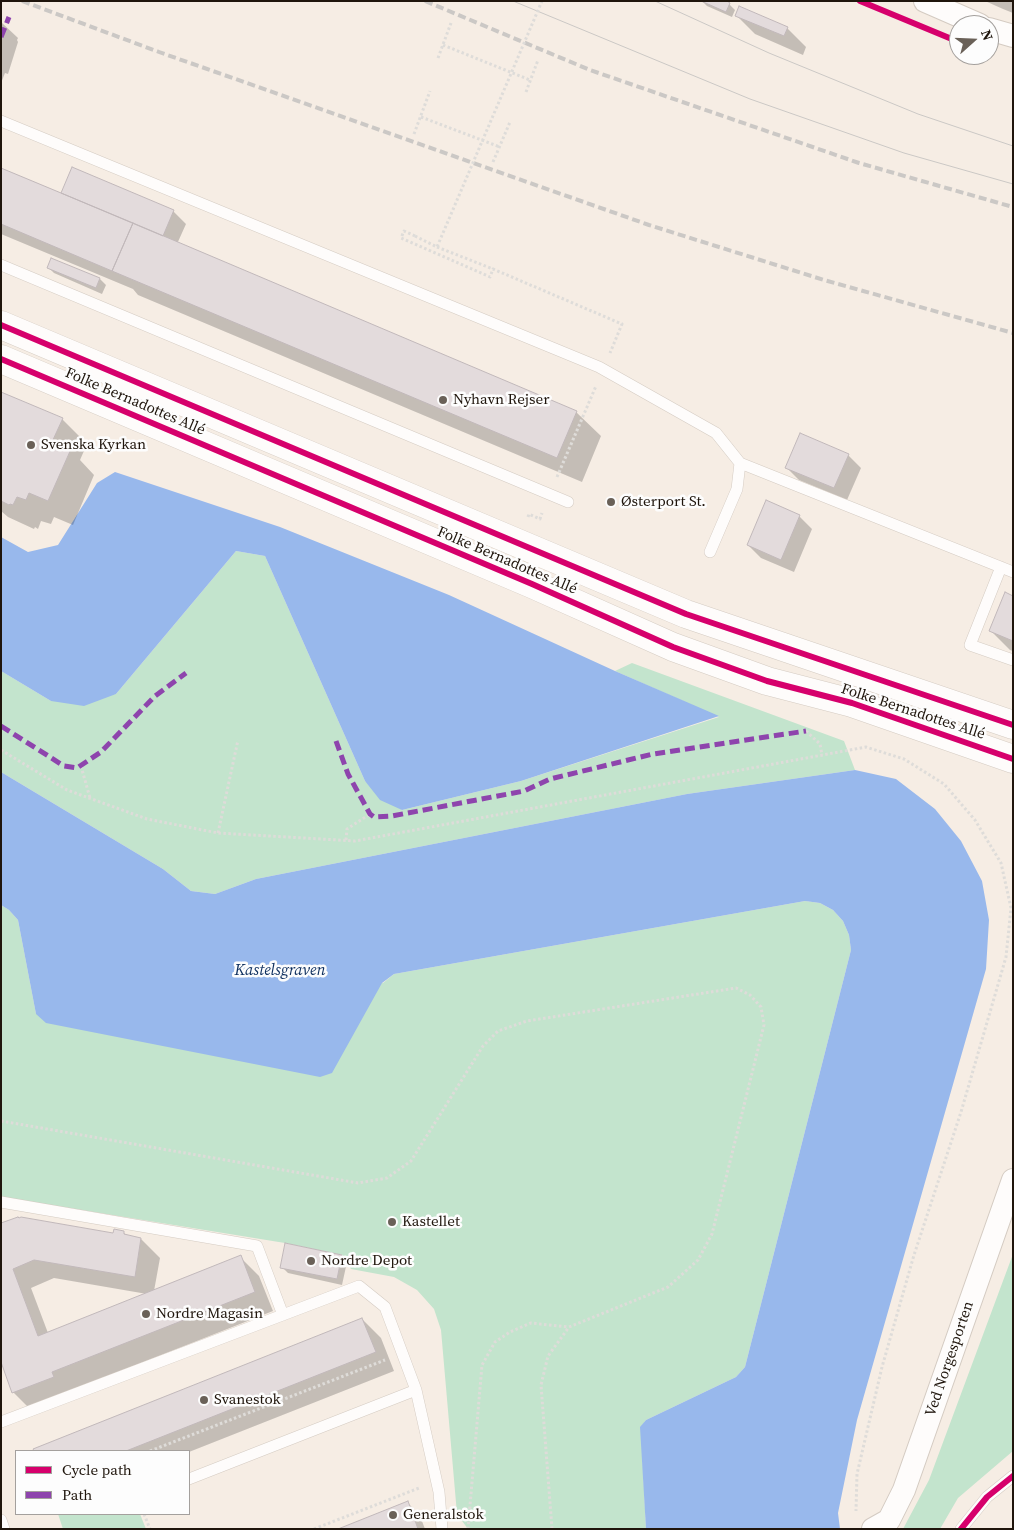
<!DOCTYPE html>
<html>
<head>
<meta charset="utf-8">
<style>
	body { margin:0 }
	#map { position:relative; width:1014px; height:1530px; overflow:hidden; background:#f6ede4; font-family:"Source Serif 4",serif }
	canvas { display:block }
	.frame { position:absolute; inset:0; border:2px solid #1f150c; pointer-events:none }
	.legend { position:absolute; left:15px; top:1450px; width:175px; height:65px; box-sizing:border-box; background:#fdfdfd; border:1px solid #a4a09d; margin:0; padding:6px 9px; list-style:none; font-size:15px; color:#1f150c }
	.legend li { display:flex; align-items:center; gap:10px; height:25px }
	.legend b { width:25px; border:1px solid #a4a09d }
	.north { position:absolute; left:949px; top:15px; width:50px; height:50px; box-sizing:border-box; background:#fdfdfd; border:1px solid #a4a09d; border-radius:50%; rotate:70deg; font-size:14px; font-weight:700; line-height:20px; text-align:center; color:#1f150c }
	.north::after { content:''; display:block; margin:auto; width:18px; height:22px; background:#6a6158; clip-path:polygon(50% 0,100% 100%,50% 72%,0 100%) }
</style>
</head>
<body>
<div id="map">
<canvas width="1014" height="1530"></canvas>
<div class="frame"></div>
<ul class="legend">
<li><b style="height:6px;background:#d6006c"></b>Cycle path</li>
<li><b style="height:6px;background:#8e44ad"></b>Path</li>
</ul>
<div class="north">N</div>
</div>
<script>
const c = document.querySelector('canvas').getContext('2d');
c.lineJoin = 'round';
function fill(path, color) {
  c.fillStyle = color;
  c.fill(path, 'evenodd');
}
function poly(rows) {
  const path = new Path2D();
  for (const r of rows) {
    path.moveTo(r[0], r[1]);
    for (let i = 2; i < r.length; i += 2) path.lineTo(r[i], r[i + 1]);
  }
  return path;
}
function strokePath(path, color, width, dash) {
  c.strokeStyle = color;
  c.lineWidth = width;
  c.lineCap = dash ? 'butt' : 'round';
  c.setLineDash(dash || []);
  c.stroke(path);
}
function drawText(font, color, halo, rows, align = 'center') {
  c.font = font + ' "Source Serif 4",serif';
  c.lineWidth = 5;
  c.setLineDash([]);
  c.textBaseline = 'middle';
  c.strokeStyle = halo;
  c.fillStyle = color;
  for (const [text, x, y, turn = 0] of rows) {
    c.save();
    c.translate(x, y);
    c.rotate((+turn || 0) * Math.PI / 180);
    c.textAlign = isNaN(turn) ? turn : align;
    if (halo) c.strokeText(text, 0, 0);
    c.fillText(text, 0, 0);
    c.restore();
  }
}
fill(poly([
	[236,551,265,556,365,781,402,810,521,781,719,717,615,671,632,663,844,741,855,770,687,794,256,879,215,894,191,891,163,869,1,772,1,671,51,701,116,694],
	[805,901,820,903,833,910,843,921,849,935,851,950,745,1367,736,1377,646,1420,641,1427,646,1529,468,1529,457,1514,441,1330,434,1309,417,1290,394,1277,351,1269,342,1255,285,1243,1,1197,1,905,9,910,18,920,36,1014,383,983,394,974],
	[1013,1254,1013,1451,958,1498,940,1529,903,1529,929,1480],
	[58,1514,140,1514,146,1529,63,1529]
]), '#c3e4cd');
fill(poly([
	[115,472,280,527,449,595,615,671,719,716,521,781,402,810,380,800,365,781,265,556,236,551,116,694,84,706,51,701,1,671,1,537,28,552,58,545,97,483],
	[855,770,896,779,935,809,961,841,982,881,989,920,986,969,857,1420,838,1513,840,1529,646,1529,640,1427,646,1420,736,1377,745,1367,851,950,849,935,843,921,833,910,820,903,805,901,394,974,382,983,332,1073,320,1077,46,1023,36,1014,18,920,9,910,1,905,1,772,163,869,191,891,215,894,256,879,687,794]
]), '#98b8ec');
fill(poly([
	[702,1,729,4,735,10,732,17,707,6],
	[985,1,1013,1,1013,13,1003,9],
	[736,15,787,28,806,47,803,55,755,34],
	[1,22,18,38,17,40,18,42,8,74,5,73,1,83],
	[1,169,62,195,173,211,186,224,177,244,576,412,601,436,582,482,138,295,133,289,1,234],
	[52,259,100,279,106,285,102,294,54,273,48,267],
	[1,393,62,419,87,444,80,460,94,475,73,525,54,517,51,524,41,521,38,529,35,527,34,529,8,517,1,511],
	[848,455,861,468,847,500,799,480,786,467],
	[799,516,812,529,794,572,761,558,748,545],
	[1013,597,1013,651,1010,650,991,631],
	[1,1223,3,1224,114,1234,123,1232,127,1236,141,1239,160,1258,154,1291,240,1257,259,1276,273,1311,70,1391,32,1411,13,1392,1,1344],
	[54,1278,147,1294,48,1333,31,1288],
	[341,1256,347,1262,342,1285,288,1273,282,1267],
	[362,1319,381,1338,394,1371,189,1452,189,1451,35,1451,35,1450],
	[408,1503,420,1516,425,1529,341,1529]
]), '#0003');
const building = poly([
	[701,1,727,1,730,3,726,12,701,1],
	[739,6,788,27,784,36,735,16,739,6],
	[72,167,174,210,163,236,61,193,72,167],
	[1,168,133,223,112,271,1,224,1,168],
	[133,223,577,411,557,458,112,271,133,223],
	[51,258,100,278,96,288,47,268,51,258],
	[1,392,63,418,52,442,71,449,48,501,29,493,26,500,17,497,13,505,10,504,9,505,1,501,1,392],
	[800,433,849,454,834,488,785,468,800,433],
	[766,500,800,515,781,560,747,545,766,500],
	[1005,592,1013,596,1013,641,989,631,1005,592],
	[18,1217,19,1218,21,1217,113,1233,114,1229,124,1231,124,1234,141,1238,135,1277,34,1260,13,1269,38,1336,241,1255,255,1292,52,1372,54,1377,12,1393,1,1362,1,1223,18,1217],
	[285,1243,342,1255,337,1279,280,1268,285,1243],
	[362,1318,376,1352,126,1451,34,1451,33,1449,362,1318],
	[408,1501,418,1529,338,1529,408,1501]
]);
fill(building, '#e3dbdc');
strokePath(building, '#c1b8ba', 1);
const lane = poly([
	[1,121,599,367,716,433,740,463,737,489,710,552],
	[1,265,568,502],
	[740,463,1013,572],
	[1001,567,970,645,1013,660],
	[1,1202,257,1246,283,1315],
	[1,1422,359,1286,385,1307,416,1390,439,1492,442,1529],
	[189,1479,416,1390],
	[1,1520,4,1529],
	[961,1529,987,1497,1013,1476]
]);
const street = poly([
	[925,1,980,25],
	[989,29,1013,36],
	[873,1529,889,1520,904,1490,1013,1180]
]);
const primary = poly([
	[1,325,686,614,1013,725],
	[1,359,532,584,673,647,767,681,852,703,1013,759]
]);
strokePath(lane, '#d4cbc2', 12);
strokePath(street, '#d4cbc2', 24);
strokePath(primary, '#d4cbc2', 29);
strokePath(poly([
	[443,45,530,80],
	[438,58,451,23],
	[526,92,538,60],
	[421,117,500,147],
	[414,134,430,91],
	[493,162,510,122],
	[415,236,404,231,401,238,490,277,493,269,622,324,610,353],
	[437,247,493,269],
	[557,477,596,386],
	[528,517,529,514,540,519,542,513],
	[806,731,820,744,822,755],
	[1,750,67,790,147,819,218,833,355,841,866,747,904,759,944,784,975,820,1001,863,1011,908,1006,957,961,1112,914,1255,882,1367,857,1474,856,1511],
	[81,766,90,798],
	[218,833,238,740],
	[346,840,347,829,370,814],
	[1,1121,358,1183,387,1178,411,1161,483,1046,498,1031,527,1021,736,988,750,995,761,1007,764,1025,712,1234,698,1260,668,1287,569,1327,548,1356,541,1385,552,1529],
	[150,1451,385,1360],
	[144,1514,150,1529],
	[314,1529,419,1488],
	[468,1529,482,1365,495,1342,510,1332,531,1323,568,1327]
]), '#dedcd9', 3, [2.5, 2.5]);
strokePath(lane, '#fefcfb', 11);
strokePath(street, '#fefcfb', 22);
strokePath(primary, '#fefcfb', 28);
strokePath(poly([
	[513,1,750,99,904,153,1013,184],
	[655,1,769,53,918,114,1013,146]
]), '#cbc8c5', 1);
strokePath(poly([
	[22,1,159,52,649,225,824,280,1013,333],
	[425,1,590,70,859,163,1013,207]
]), '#cbc8c5', 4, [8, 4]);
strokePath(poly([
	[415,236,437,247,542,1]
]), '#dedcd9', 3, [2.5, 2.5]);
strokePath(poly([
	[1,37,9,17],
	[1,726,64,766,77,768,101,752,155,696,186,673],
	[336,741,348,774,370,814,374,817,392,816,524,791,550,779,653,754,806,731]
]), '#8e44ad', 5, [10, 5]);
strokePath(poly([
	[860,1,959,42],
	[1,325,686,614,1013,725],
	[1,359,532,584,673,647,767,681,852,703,1013,759],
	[961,1529,987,1497,1013,1476]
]), '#d6006c', 6);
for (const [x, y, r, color] of [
	[443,400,5,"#6a6158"],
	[31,445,5,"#6a6158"],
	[611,502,5,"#6a6158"],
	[392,1222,5,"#6a6158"],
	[311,1261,5,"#6a6158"],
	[146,1314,5,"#6a6158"],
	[204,1400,5,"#6a6158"],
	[393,1515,5,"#6a6158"]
]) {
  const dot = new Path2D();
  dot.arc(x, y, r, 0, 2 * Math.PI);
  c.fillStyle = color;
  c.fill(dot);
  strokePath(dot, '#fdfdfd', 2);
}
drawText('15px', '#1f150c', '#fdfdfd', [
	["Nyhavn Rejser",453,400],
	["Svenska Kyrkan",41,445],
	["Østerport St.",621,502],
	["Kastellet",402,1222],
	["Nordre Depot",321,1261],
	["Nordre Magasin",156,1314],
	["Svanestok",214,1400],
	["Generalstok",403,1515]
], 'left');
drawText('15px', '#1f150c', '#fdfdfd', [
	["Folke Bernadottes Allé",135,402,23],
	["Folke Bernadottes Allé",507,561,23],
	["Folke Bernadottes Allé",913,712,18],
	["Ved Norgesporten",950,1359,-71]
]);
drawText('italic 16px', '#0d2e5e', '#fdfdfd', [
	["Kastelsgraven",280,971]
]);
</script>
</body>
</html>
